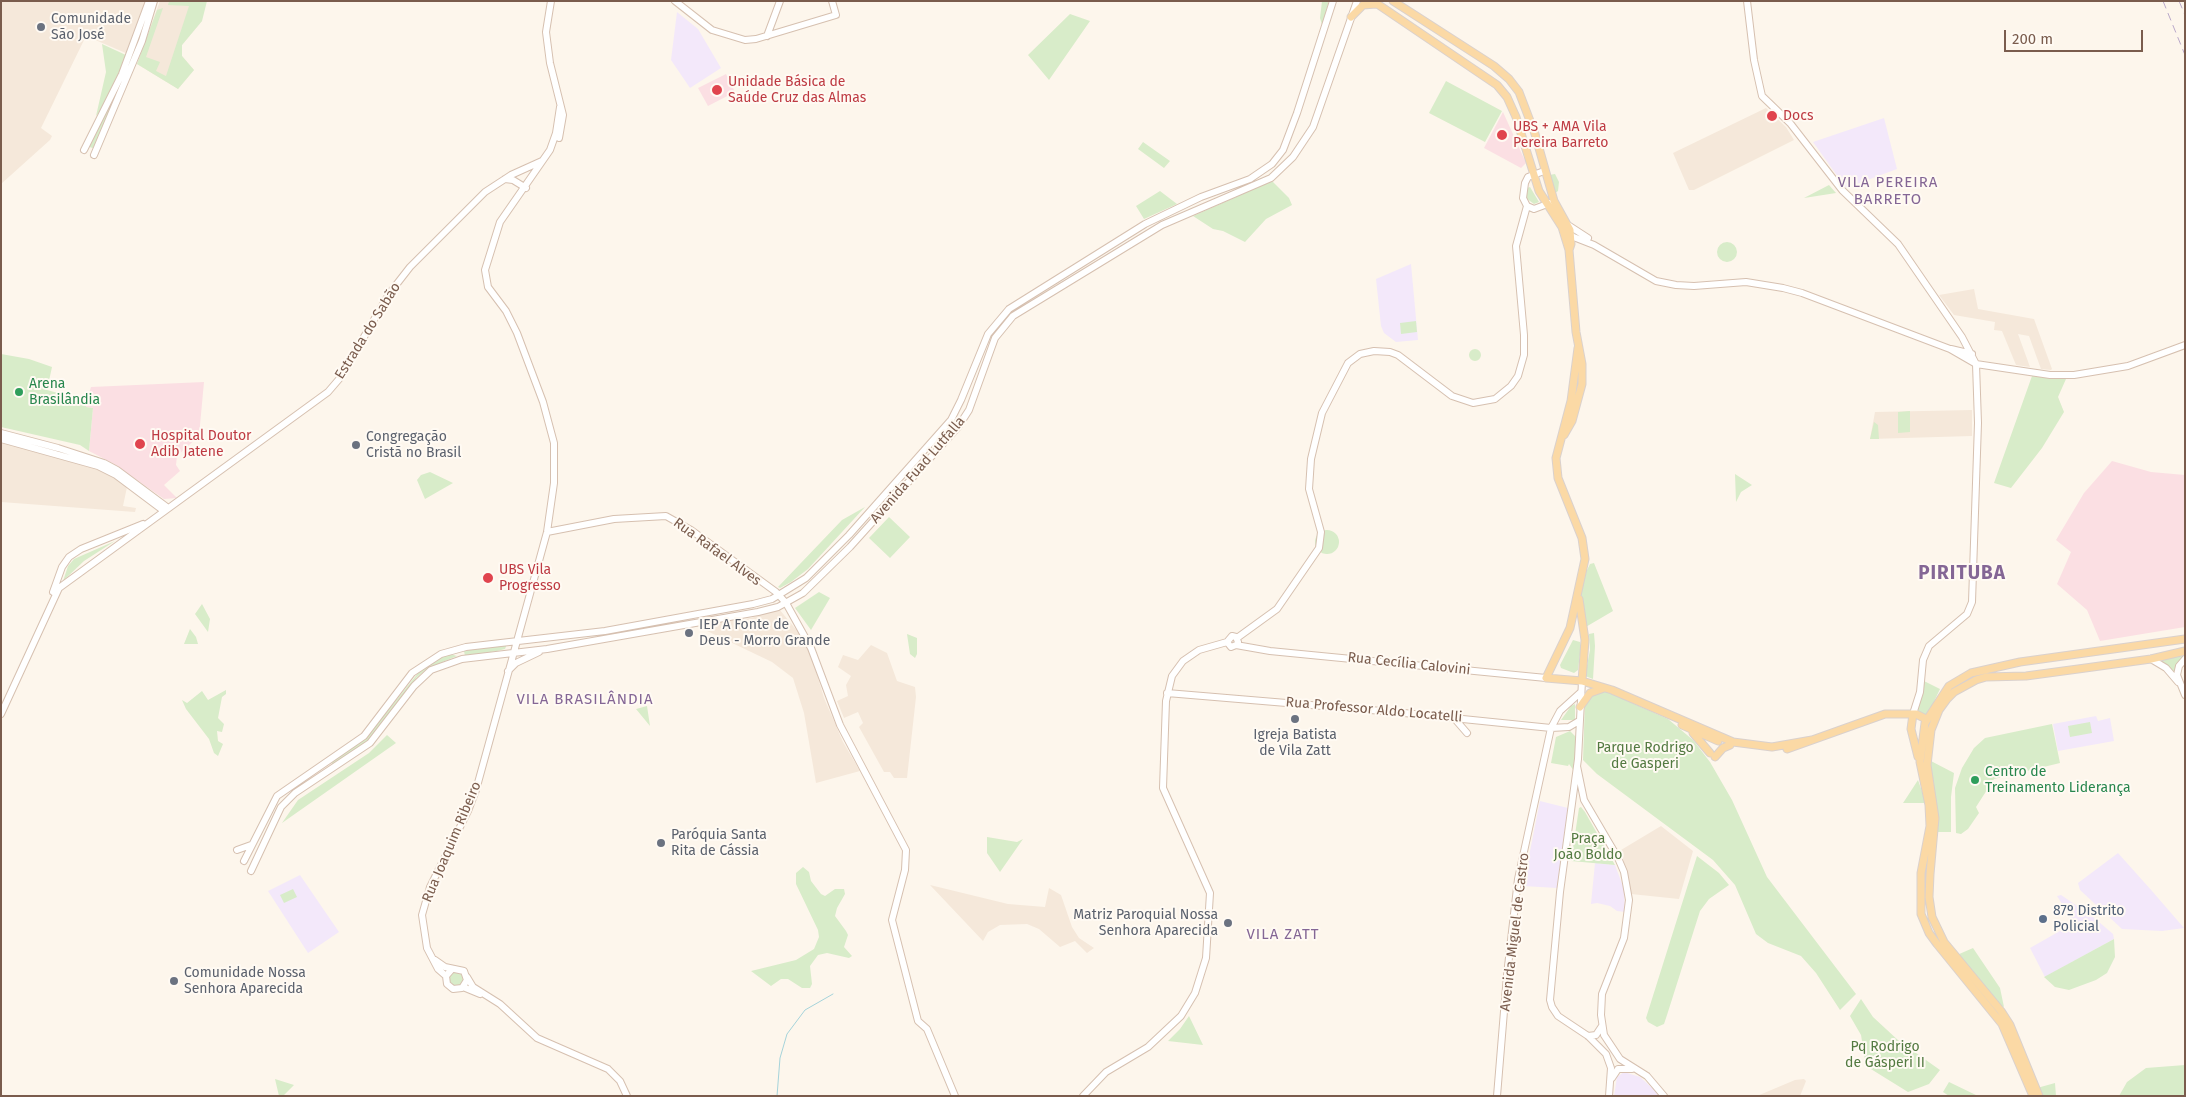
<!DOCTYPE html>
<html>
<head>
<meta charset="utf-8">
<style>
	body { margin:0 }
	#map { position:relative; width:2186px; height:1097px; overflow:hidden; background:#fdf6ec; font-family:"Fira Sans",sans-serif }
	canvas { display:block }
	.frame { position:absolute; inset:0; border:2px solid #7a5c4d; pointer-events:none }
	.scale { position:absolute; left:2004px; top:30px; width:139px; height:22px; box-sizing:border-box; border:2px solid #7a5c4d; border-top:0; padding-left:6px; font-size:15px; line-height:18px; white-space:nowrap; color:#7a5c4d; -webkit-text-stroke:4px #fffaf3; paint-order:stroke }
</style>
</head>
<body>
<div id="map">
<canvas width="2186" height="1097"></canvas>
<div class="frame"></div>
<div class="scale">200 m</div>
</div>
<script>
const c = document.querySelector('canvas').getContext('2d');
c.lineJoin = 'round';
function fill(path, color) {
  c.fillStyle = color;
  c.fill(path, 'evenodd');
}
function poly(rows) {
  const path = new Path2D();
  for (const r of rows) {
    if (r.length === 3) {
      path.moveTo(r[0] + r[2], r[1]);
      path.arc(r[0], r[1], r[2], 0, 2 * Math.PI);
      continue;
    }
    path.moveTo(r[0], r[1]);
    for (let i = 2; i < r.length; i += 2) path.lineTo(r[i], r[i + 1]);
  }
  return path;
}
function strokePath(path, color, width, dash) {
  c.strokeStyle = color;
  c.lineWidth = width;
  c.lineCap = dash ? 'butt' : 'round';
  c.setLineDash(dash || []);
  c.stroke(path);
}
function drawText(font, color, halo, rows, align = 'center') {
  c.font = font + ' "Fira Sans",sans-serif';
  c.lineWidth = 4;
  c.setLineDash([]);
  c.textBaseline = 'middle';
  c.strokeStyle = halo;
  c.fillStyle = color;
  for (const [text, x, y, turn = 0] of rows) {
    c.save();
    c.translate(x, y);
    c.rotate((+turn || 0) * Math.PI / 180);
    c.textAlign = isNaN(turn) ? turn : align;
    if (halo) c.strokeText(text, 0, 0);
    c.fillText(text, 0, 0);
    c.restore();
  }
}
fill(poly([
	[1,1,147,1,128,54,86,36,41,128,52,136,50,140,1,184],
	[160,1,189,5,202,21,182,45,182,56,194,70,178,89,137,64],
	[1766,108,1786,127,1794,140,1694,190,1689,190,1673,153],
	[1974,289,1978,309,2034,319,2052,369,2051,370,2041,369,2029,336,2018,334,2030,367,2016,365,2002,331,1994,330,1995,322,1954,315,1939,295],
	[1972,410,1972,436,1870,439,1875,412],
	[1,440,108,472,127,487,123,506,136,508,135,512,1,502],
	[779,609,808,644,824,698,843,742,860,771,816,783,804,713,793,678,772,662,705,630,701,625,751,618],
	[871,645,887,653,897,681,915,687,916,697,907,778,894,778,890,772,884,772,859,727,863,723,858,712,844,718,837,701,848,696,846,685,851,676,838,667,843,655,858,660],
	[1661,826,1693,851,1679,899,1631,894,1621,850],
	[930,885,1008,904,1045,907,1049,888,1061,895,1072,927,1079,938,1094,948,1087,953,1075,941,1060,947,1039,929,1027,924,1000,925,988,932,983,941],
	[1804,1079,1806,1081,1800,1096,1757,1096,1795,1080]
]), '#f5e8da');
fill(poly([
	[677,12,698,29,721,68,690,88,671,60],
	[1884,118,1897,169,1846,188,1813,142],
	[1411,264,1418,340,1396,342,1384,333,1381,326,1376,279],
	[2096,716,2098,721,2110,718,2114,741,2058,751,2053,724],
	[1540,801,1568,808,1557,888,1523,886],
	[2118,853,2152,891,2184,928,2162,931,2122,929,2080,890,2078,883],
	[1595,863,1615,865,1624,889,1625,912,1617,911,1610,906,1597,903,1591,904],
	[300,875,339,932,308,953,268,891],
	[2061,895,2092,916,2113,934,2114,939,2045,977,2030,948,2074,923,2057,896],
	[1624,1072,1640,1077,1661,1096,1614,1096,1617,1077]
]), '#f3e8fa');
fill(poly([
	[726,74,735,92,708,106,698,88],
	[1503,112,1526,163,1521,168,1484,148],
	[204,382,199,436,177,456,176,465,180,471,164,485,177,498,164,499,114,464,89,451,93,408,86,407,86,403,91,387],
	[2112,461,2151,472,2185,475,2185,627,2100,641,2087,610,2057,584,2071,552,2056,540,2084,493]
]), '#fbdfe3');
fill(poly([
	[169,1,207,1,202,21,182,45,182,56,194,70,178,89,137,64,157,10,163,8,146,57,160,62,156,71,166,76,189,6,168,5],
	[1322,1,1329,1,1322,25,1320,18],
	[1070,14,1090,21,1049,80,1028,55],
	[102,44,128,56,109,100,96,116,106,72],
	[1446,81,1502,111,1485,142,1429,113],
	[110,101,114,103,93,148,89,147],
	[1143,142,1170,161,1164,168,1138,149],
	[1555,174,1559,182,1558,191,1554,194,1549,175],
	[1272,181,1289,198,1292,205,1266,219,1245,242,1223,231,1213,229,1193,216],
	[1829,185,1836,193,1804,198],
	[1530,187,1539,202,1534,204,1526,198,1527,188],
	[1160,191,1177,204,1144,219,1136,206],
	[1727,252,10],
	[1416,321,1417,332,1401,334,1400,323],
	[1475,355,6],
	[1,354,29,359,52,367,47,390,87,401,86,407,93,408,89,451,80,445,1,427],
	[2032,376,2066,379,2058,397,2064,412,2042,448,2011,488,1994,483],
	[1910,411,1910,432,1898,433,1898,412],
	[1874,422,1878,425,1879,439,1870,439],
	[430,472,453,483,425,499,417,480,421,475],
	[1735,474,1752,485,1741,492,1736,502],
	[865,507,808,569,791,582,780,588,778,587,842,520],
	[889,517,910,537,890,558,869,538],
	[1327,542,12],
	[115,541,84,561,63,581,68,566,74,559],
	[1594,563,1613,611,1584,628,1580,596,1583,578,1590,564],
	[819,592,830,598,811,630,795,608],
	[202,604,210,619,208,632,195,614],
	[190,629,196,637,198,644,184,644],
	[1594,633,1595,646,1593,679,1585,676,1590,650,1589,634],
	[907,634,917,638,917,654,915,658,910,654],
	[1573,640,1580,642,1581,646,1578,670,1574,673,1561,668,1560,665],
	[507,644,505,649,497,651,465,656,464,651],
	[2185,653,2176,675,2158,661],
	[450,654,457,656,428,668,417,677,374,734,364,744,333,765,330,761,368,735,419,672,442,657],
	[1924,681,1940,689,1928,714,1923,715,1918,713,1917,708],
	[226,690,226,694,222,697,218,718,224,724,222,732,217,731,218,741,223,744,218,756,214,753,209,739,186,709,182,700,187,703,202,691,208,700],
	[1599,691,1607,692,1668,719,1693,740,1710,762,1732,800,1767,877,1856,994,1840,1010,1816,973,1801,956,1768,943,1756,934,1735,885,1713,860,1597,774,1583,760,1585,701,1588,697],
	[1575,704,1575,720,1561,720,1571,706],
	[647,706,650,726,636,709],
	[2090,722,2092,733,2070,737,2068,726],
	[2052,724,2060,763,1994,779,1976,807,1979,813,1968,829,1961,834,1956,833,1955,788,1962,768,1974,748,1985,738],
	[1570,731,1577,738,1574,771,1569,764,1568,766,1551,763,1556,737],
	[387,735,396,743,282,823,298,800,369,753],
	[1929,760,1954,773,1951,797,1951,832,1937,832,1937,809],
	[1918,780,1926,803,1903,803,1907,797],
	[1581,807,1585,812,1615,865,1571,861,1579,808],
	[987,837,1017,842,1023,839,1000,872,987,853],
	[1697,856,1719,873,1729,885,1709,899,1700,911,1667,1015,1664,1024,1657,1027,1648,1022,1646,1018],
	[803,867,809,872,811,881,821,894,825,896,835,889,844,889,845,894,837,908,835,916,846,931,848,935,844,947,852,956,849,958,827,953,818,955,810,966,812,984,810,988,802,988,788,979,781,979,771,986,751,971,796,960,814,949,819,937,818,930,796,884,796,873],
	[293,889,297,897,284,903,280,895],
	[2114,939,2115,957,2107,973,2096,980,2069,990,2055,987,2044,977],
	[1973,948,2000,988,2004,1007,1999,1005,1957,955],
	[453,971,461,972,464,976,463,985,452,987,448,977],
	[1861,999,1873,1017,1899,1041,1940,1070,1929,1084,1908,1092,1866,1066,1861,1035,1850,1016],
	[1189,1016,1203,1045,1168,1041,1180,1029],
	[2185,1065,2185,1096,2119,1096,2127,1082,2146,1068],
	[275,1079,294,1085,283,1096,279,1096],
	[1949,1082,1978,1096,1949,1096,1943,1092],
	[2055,1083,2056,1096,2039,1096,2037,1088]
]), '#d8ecc9');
strokePath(poly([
	[777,1096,780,1058,787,1034,805,1010,833,994]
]), '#a5d3da', 1);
const secondary = poly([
	[551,1,546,32,550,63,563,115,559,138],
	[675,1,712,30,745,40,756,39,836,15,832,1],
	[1747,1,1754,60,1762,96,1790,123,1842,190,1898,244,1962,337,1976,364,1978,423,1972,602,1967,614,1929,646,1923,660,1920,692,1913,714],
	[767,36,780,1],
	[84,150,122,74,149,1],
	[94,155,142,41,154,1],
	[1544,171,1528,177,1525,183,1523,198,1527,206,1534,209,1550,203],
	[505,179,513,180,526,188],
	[1568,225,1588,238],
	[1571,236,1594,245,1656,281,1676,285,1694,286,1746,282,1783,288,1802,293,1950,349,1976,364,2050,375,2074,375,2128,366,2185,345],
	[1951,349,1972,354],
	[1,433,58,448,104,463,117,470,168,508],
	[1,439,98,466,116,475,164,511],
	[547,532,614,519,666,516,691,530,776,592,786,603,811,648,840,725,906,850,905,870,892,920,918,1021,927,1029,955,1096],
	[53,592,62,567,69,557,81,549,143,524],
	[1237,638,1277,609,1319,548,1321,532,1309,489,1311,459,1322,413,1348,363,1360,354,1374,351,1390,352,1398,355,1452,396,1473,403,1495,399,1511,386,1518,376,1524,355,1524,335,1516,246,1527,206],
	[1227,642,1231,647,1236,645,1270,651,1546,678],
	[1227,642,1232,636,1236,637,1238,642],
	[2151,659,2166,668,2178,682],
	[2185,659,2179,666,2177,675,2185,695],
	[508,671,516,663,539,652],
	[1582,681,1578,759,1560,892,1550,1000,1552,1007,1558,1016,1588,1036,1606,1054,1611,1068,1609,1096],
	[1167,693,1394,712,1551,728,1569,727,1579,721],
	[1,714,59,588,328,392,340,378,389,294,410,267,485,192,511,175,542,161],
	[1454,718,1467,733],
	[1577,766,1584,800,1618,858,1624,872,1629,900,1624,938,1602,994,1601,1015,1604,1035,1620,1059,1647,1076,1664,1096],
	[237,850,251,845],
	[244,861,277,796,364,736,412,673,441,654,466,647,605,631,753,604,772,599,806,578,849,535,951,420,961,400,988,334,1009,309,1145,224,1201,197,1250,179,1272,164,1283,150,1297,113,1333,1],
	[251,871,281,807,295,793,370,743,414,686,431,670,462,659,547,649,758,612,778,607,803,593,850,547,958,427,969,410,995,338,1013,316,1162,225,1271,178,1293,157,1313,127,1357,1],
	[435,960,445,967,464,971,467,980,462,988,453,989,447,984,446,976,452,969],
	[446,976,438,969,427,948,422,915,430,887,468,811,476,790,547,532,554,483,554,443,543,402,517,333,506,311,488,287,485,270,500,222,550,150,556,133,560,107],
	[467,977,473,987,500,1004,537,1038,608,1069,620,1081,627,1096],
	[463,987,480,994],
	[1588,1036,1596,1035,1602,1026],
	[1612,1078,1618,1069,1632,1069],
	[1083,1096,1106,1072,1148,1047,1181,1016,1195,993,1206,958,1210,893,1163,788,1166,701,1172,676,1183,661,1199,650,1227,642],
	[1497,1096,1507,975,1518,879,1551,728,1560,711,1581,692]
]);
const primary = poly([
	[1373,1,1497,85,1507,97,1516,117,1539,191,1562,227,1569,250,1576,332,1582,364,1582,384,1572,421,1564,435],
	[1393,1,1494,66,1509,79,1519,92,1535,134,1554,201,1570,230,1571,244,1569,250],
	[1351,17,1363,5,1376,4],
	[1578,348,1571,401,1556,458,1558,478,1582,538,1585,559,1570,628,1546,678,1582,681,1612,690,1733,742,1772,747,1812,740],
	[1579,599,1585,640,1582,681],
	[1580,707,1590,693,1604,688],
	[1913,714,1911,729,1918,757],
	[1682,725,1718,741],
	[1693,733,1710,753],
	[1787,749,1885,714,1916,714,1926,719],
	[1715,757,1723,748,1730,745],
	[2033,1096,2002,1024,1937,944,1929,933,1921,914,1921,873,1930,826,1929,805,1920,762,1925,723,1949,686,1971,673,2020,662,2185,639],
	[2039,1096,2010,1025,2001,1011,1944,942,1932,917,1929,897,1930,874,1935,818,1927,765,1931,730,1939,710,1947,699,1954,692,1976,680,1986,677,2026,676,2078,669,2151,659,2185,651]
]);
strokePath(secondary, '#d6c0b0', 8);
strokePath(primary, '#dad1cd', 9);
strokePath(secondary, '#fff', 6);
strokePath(primary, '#fbd9a5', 7);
strokePath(poly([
	[2163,1,2185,55],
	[2179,1,2185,15]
]), '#b9a8c9', 1, [8, 5]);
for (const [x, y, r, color] of [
	[41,27,5,"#6b7280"],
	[717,90,6,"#e0444e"],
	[1772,116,6,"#e0444e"],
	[1502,135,6,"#e0444e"],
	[19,392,5,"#2e9e5b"],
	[140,444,6,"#e0444e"],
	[356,445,5,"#6b7280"],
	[488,578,6,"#e0444e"],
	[689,633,5,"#6b7280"],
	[1295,719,5,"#6b7280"],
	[1975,780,5,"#2e9e5b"],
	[661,843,5,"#6b7280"],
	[2043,919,5,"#5c6f8a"],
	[1228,923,5,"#6b7280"],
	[174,981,5,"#6b7280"]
]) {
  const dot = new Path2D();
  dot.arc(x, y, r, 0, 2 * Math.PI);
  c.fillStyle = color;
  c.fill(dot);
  strokePath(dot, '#fffaf3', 2);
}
drawText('14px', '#5b616d', '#fffaf3', [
	["Comunidade",51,19],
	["São José",51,35],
	["Congregação",366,437],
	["Cristã no Brasil",366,453],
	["IEP A Fonte de",699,625],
	["Deus - Morro Grande",699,641],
	["Igreja Batista",1295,735,"center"],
	["de Vila Zatt",1295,751,"center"],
	["Paróquia Santa",671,835],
	["Rita de Cássia",671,851],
	["Matriz Paroquial Nossa",1218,915,"right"],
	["Senhora Aparecida",1218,931,"right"],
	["Comunidade Nossa",184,973],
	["Senhora Aparecida",184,989]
], 'left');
drawText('14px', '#be3a42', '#fffaf3', [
	["Unidade Básica de",728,82],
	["Saúde Cruz das Almas",728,98],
	["Docs",1783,116],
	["UBS + AMA Vila",1513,127],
	["Pereira Barreto",1513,143],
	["Hospital Doutor",151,436],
	["Adib Jatene",151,452],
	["UBS Vila",499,570],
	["Progresso",499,586]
], 'left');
drawText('14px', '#7a5c4d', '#fffaf3', [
	["Estrada do Sabão",368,331,-58],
	["Avenida Fuad Lutfalla",918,470,-49],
	["Rua Rafael Alves",717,552,36],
	["Rua Cecília Calovini",1409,664,6],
	["Rua Professor Aldo Locatelli",1374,710,5],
	["Rua Joaquim Ribeiro",452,842,-67],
	["Avenida Miguel de Castro",1515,932,-83]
]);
drawText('14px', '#27864d', '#fffaf3', [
	["Arena",29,384],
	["Brasilândia",29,400],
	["Centro de",1985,772],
	["Treinamento Liderança",1985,788]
], 'left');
drawText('14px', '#537a41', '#fffaf3', [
	["Parque Rodrigo",1645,748],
	["de Gasperi",1645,764],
	["Praça",1588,839],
	["João Boldo",1588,855],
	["Pq Rodrigo",1885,1047],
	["de Gásperi II",1885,1063]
]);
drawText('14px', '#4e5e75', '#fffaf3', [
	["87º Distrito",2053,911],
	["Policial",2053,927]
], 'left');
c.letterSpacing = '1px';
drawText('15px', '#846695', '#fffaf3', [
	["VILA PEREIRA",1888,183],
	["BARRETO",1888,200],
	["VILA BRASILÂNDIA",585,700],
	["VILA ZATT",1283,935]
]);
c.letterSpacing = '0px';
c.letterSpacing = '1px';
drawText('bold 19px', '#846695', '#fffaf3', [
	["PIRITUBA",1962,574]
]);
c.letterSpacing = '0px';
</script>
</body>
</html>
